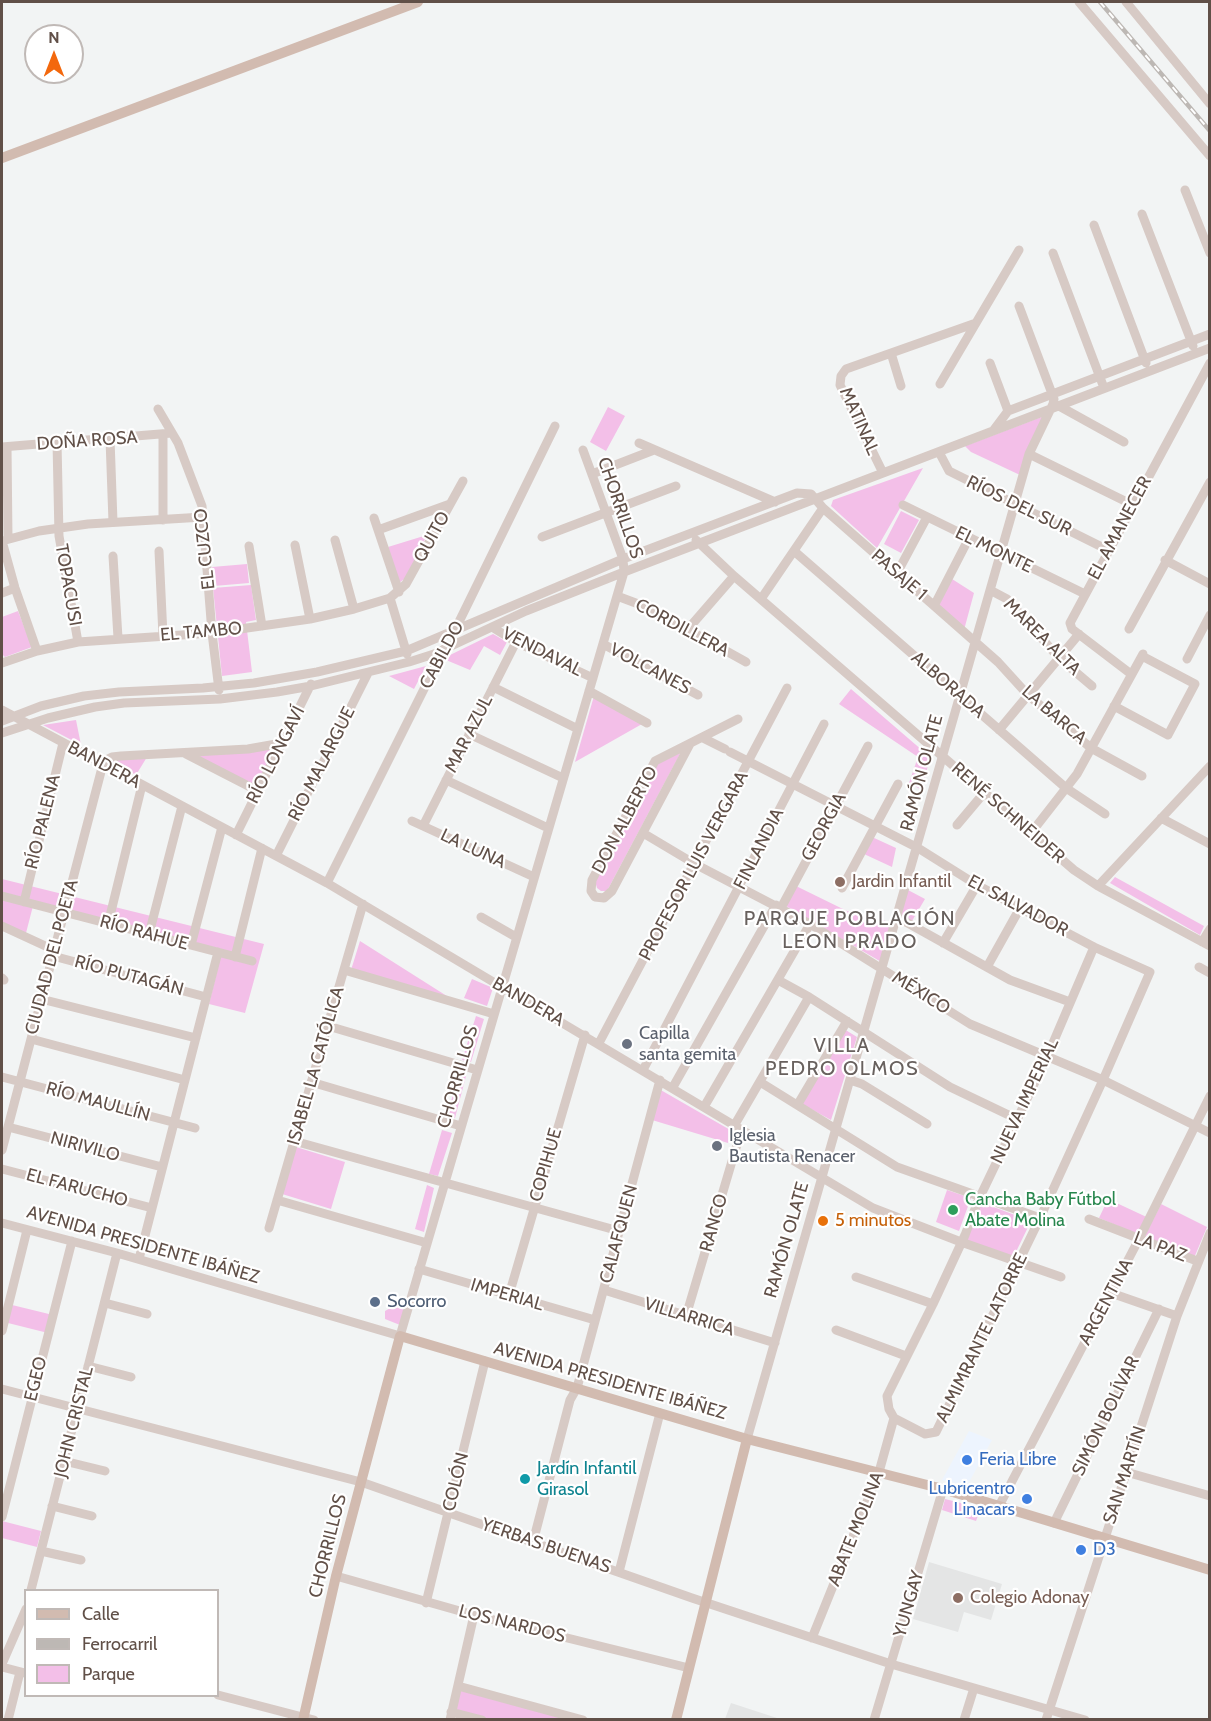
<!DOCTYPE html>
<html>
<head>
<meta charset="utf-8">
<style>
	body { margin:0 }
	#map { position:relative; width:1211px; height:1721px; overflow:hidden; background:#f2f4f4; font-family:Cabin,sans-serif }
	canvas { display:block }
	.frame { position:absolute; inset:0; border:3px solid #615048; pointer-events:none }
	.legend { position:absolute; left:24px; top:1589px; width:195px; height:108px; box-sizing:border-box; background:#fff; border:2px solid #c0b9b6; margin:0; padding:8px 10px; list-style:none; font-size:18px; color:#615048 }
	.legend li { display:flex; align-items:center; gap:12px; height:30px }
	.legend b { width:30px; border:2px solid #c0b9b6 }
	.north { position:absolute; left:24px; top:24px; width:60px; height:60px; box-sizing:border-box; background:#fff; border:2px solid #c0b9b6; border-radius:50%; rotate:0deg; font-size:16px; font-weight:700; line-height:24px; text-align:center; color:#615048 }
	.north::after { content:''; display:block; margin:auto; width:21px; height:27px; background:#f3680d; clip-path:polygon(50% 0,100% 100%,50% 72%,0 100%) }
</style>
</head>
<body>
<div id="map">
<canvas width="1211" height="1721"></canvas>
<div class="frame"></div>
<ul class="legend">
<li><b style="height:8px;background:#d2bbb0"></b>Calle</li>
<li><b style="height:8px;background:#bdb8b4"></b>Ferrocarril</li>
<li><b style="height:16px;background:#f3bfe8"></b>Parque</li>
</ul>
<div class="north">N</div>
</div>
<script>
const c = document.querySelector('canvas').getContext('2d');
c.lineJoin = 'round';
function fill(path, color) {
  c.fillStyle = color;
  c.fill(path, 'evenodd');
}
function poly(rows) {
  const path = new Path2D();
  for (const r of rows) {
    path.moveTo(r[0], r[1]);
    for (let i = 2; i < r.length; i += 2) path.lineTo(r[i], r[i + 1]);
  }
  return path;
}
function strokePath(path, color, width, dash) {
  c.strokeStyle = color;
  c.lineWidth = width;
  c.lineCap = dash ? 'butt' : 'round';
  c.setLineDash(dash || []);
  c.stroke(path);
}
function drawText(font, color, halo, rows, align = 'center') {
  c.font = font + ' Cabin,sans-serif';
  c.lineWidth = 4.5;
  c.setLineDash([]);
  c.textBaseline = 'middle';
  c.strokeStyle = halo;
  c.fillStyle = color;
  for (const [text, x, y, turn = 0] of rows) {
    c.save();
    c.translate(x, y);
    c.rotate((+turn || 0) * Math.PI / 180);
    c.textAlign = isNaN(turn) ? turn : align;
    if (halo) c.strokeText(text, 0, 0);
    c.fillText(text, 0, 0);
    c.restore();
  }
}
fill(poly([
	[969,1431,992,1440,967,1486,942,1480]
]), '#edf4fe');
fill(poly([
	[929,1562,1002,1584,991,1620,964,1612,958,1632,913,1619],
	[731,1703,780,1719,725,1719]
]), '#e4e5e5');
fill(poly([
	[608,407,625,416,606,451,590,442],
	[1044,416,1020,475,971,452,965,446],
	[923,468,877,548,831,506,833,500],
	[901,511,919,520,901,553,884,544],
	[427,535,407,577,399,583,388,547],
	[247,564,249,583,214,586,212,567],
	[952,579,974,593,964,630,938,607],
	[251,585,256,620,246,622,252,672,222,676,213,588],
	[18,611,32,647,5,657,2,654,2,617],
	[493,634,507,642,500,655,484,646,470,670,446,660,450,655],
	[426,666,414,689,389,676],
	[851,689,930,757,922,790,909,783,918,757,839,704],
	[594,696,642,724,575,762],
	[76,720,81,745,43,725],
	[275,749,256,787,196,756],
	[681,752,607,891,601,891,597,888,595,881,657,763],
	[147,757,136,775,108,760],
	[872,837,896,848,892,867,864,854],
	[1115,877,1204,926,1200,935,1110,883],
	[2,879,264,944,245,1013,209,1004,222,951,34,902,26,933,2,923],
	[796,886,847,911,890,922,883,963,786,906],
	[908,890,925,899,912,921,900,914],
	[360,941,450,998,351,970],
	[472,979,493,988,487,1006,464,998],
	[476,1016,484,1019,471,1062,462,1060],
	[844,1029,857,1037,831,1120,800,1103],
	[459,1074,466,1076,455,1118,447,1115],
	[659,1089,732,1131,728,1143,652,1120],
	[442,1130,452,1133,438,1176,429,1174],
	[296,1147,345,1162,331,1209,282,1194],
	[427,1185,434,1188,424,1232,415,1229],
	[947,1190,971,1198,959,1231,936,1222],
	[1108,1199,1153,1220,1161,1204,1207,1227,1194,1258,1099,1218],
	[980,1202,1031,1221,1013,1258,963,1241],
	[8,1304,53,1315,48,1333,4,1322],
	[394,1306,403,1309,404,1312,400,1325,385,1319,385,1311],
	[945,1499,981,1508,976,1521,942,1510],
	[2,1521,41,1531,37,1547,2,1538],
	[459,1688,577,1719,489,1719,454,1710]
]), '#f3bfe8');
strokePath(poly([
	[1079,2,1210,156],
	[1126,2,1210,104],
	[1185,190,1210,253],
	[1142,214,1193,346],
	[1094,225,1146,363],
	[1053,253,1104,388],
	[891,353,901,386],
	[990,363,1008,411],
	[940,384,1019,250],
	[1059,406,1124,442],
	[158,409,178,443,202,506,212,633,219,690],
	[993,431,1008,411,1210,334],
	[163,435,163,520],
	[110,439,113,522],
	[57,442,59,536,78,642],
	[639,443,775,502],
	[2,447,172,433],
	[7,447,8,539],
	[939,452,949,471,1108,550],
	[1029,454,1133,505],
	[883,473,840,385,841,376,846,369,976,323],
	[592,474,654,450],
	[903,505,1085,594],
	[823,508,998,662,1028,695,1091,748,1142,776],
	[374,518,399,592],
	[378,530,450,504],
	[542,537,676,486],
	[335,540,354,609],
	[696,540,734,576,1074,870,1098,886,1210,946],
	[2,541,39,531,88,524,203,517],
	[2,541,15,588,37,651],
	[295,545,310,619],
	[249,546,262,626],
	[159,551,163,636],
	[794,551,1066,788,1105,814],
	[113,556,118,638],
	[1165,560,1210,584],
	[897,573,927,517],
	[990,590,1007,599,1059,658,1092,686],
	[2,593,15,588],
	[617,596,649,608,746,662],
	[390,598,407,654],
	[934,606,969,538],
	[492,627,516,642,593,678],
	[688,629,734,576],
	[1129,629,1210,482],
	[454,632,555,426],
	[603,644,698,695],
	[1187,659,1210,615],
	[2,663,37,651,78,642,212,633,310,619,354,609,390,598,406,584,463,481],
	[1131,674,1072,629,1070,623,1210,363],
	[493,687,578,729],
	[589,691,647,723],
	[1114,706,1168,735,1195,684,1142,656],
	[2,710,327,883,873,1208,961,1242,1061,1277],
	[2,721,41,706,84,696,119,692,203,688,254,683,317,672,406,651,623,559,797,493,811,494,823,508,761,599],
	[999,730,1079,634],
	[2,733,48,718,95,707,124,703,220,699,277,692,311,686,409,662,434,654,526,611,624,572,1210,348],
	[469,734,563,778],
	[703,738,725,749],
	[690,744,612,891,604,898,595,897,591,891,592,880,655,761,738,719],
	[730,752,918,848,977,885,1020,908,1094,947,1150,972,1103,1080,1040,1218,936,1432,925,1434,894,1418],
	[186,754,258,791],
	[100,763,112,757,121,756,248,749,282,743],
	[446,780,548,828],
	[1161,818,1210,844],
	[412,821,534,877],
	[957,825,984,793],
	[423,826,516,642],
	[643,833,695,864,810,924,970,1024,1103,1080,1210,1133],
	[1031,833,1077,774,1143,654],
	[236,835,311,684],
	[276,856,368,673],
	[327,883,444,649],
	[1098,886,1210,766],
	[842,888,898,784],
	[2,896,252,961],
	[24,902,63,743],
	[781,908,868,746],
	[481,917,516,937],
	[897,917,1010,980,1070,1002],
	[108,924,142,785],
	[2,926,54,950],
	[149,934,182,806],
	[1202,942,1210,929],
	[943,943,977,885],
	[191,945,222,827],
	[53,956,206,997],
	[235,957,262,848],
	[987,967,1020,908],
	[1199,967,1210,973],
	[344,970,494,1014],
	[2,978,4,980],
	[778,980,809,997,950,1087,1017,1119],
	[41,999,196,1038],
	[328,1026,477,1070],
	[31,1039,185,1080],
	[599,1043,787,688],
	[643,1070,824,724],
	[2,1077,195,1128],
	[850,1080,862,1084,927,1124],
	[311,1082,461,1126],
	[760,1082,897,1167,1040,1218],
	[673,1087,776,905],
	[798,1104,847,1021],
	[704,1107,810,924],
	[734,1126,809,997],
	[8,1127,162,1167],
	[294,1141,619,1231],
	[2,1150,103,764],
	[2,1169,152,1208],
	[277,1200,427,1243],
	[1089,1219,1197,1261],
	[2,1223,117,1253,400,1336,624,572,623,559,583,450],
	[269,1228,363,904],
	[139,1259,218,952],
	[419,1269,595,1320],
	[856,1277,933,1304],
	[604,1290,775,1343],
	[1111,1293,1177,1316],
	[509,1295,585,1035],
	[105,1303,147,1314],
	[686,1316,741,1131],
	[836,1330,906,1356],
	[2,1331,27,1230],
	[88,1366,131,1377],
	[2,1389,361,1482,692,1598,891,1664,1085,1720],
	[894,1418,889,1409,887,1396,933,1304,965,1235,978,1201,1047,1057,1094,947],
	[747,1439,1029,454,1053,404,1054,399,1019,306],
	[64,1461,105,1471],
	[1126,1472,1210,1496],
	[52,1506,92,1516],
	[999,1506,1139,1239,1210,1096],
	[2,1517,72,1241],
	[1054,1523,1159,1309],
	[533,1542,570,1400,577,1388,660,1080],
	[41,1551,81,1560],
	[619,1572,660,1413],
	[336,1576,474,1615,689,1668],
	[31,1590,117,1253],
	[426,1603,485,1361],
	[812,1638,879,1472,894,1418],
	[2,1664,26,1609],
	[2,1667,25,1673],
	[458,1686,583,1720],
	[218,1695,314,1720],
	[451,1712,482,1720],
	[8,1720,20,1672],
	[450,1720,474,1615],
	[874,1720,943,1489],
	[964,1720,974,1688],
	[1046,1720,1177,1316,1210,1233]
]), '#d7cac5', 9);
strokePath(poly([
	[2,158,418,2],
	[303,1720,336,1576,400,1336,747,1439,943,1489,1210,1570],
	[676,1720,747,1439]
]), '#d2bbb0', 10);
const rail = poly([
	[1100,2,1210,131]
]);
strokePath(rail, '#bdb8b4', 4.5);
strokePath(rail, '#fff', 2, [7]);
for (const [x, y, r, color] of [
	[840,882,6,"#8d6e63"],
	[627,1044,6,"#6b7280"],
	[717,1146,6,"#6b7280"],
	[953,1210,6,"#2e9e5b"],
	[823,1221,6,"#e8710a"],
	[375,1302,6,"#5c6f8a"],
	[967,1460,6,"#3f7fe0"],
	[525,1479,6,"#0f9aa8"],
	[1027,1499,6,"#3f7fe0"],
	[1081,1550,6,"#3f7fe0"],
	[958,1598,6,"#8d6e63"]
]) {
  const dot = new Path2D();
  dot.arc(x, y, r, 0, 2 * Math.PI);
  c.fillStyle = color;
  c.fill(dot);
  strokePath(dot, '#fff', 2);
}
drawText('18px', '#615048', '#fff', [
	["MATINAL",859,421,66],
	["DOÑA ROSA",87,441,-4],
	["RÍOS DEL SUR",1019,506,26],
	["CHORRILLOS",620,508,71],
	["EL AMANECER",1120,528,-62],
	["QUITO",432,537,-61],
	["EL CUZCO",205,549,-96],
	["EL MONTE",994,550,26],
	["PASAJE 1",899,575,41],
	["TOPACUSI",68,585,80],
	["CORDILLERA",682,628,28],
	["EL TAMBO",201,632,-5],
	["MAREA ALTA",1042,637,45],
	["VENDAVAL",542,652,27],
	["CABILDO",442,655,-62],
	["VOLCANES",650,669,28],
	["ALBORADA",948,685,41],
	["LA BARCA",1054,715,41],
	["MAR AZUL",469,734,-63],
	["RÍO LONGAVÍ",276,755,-63],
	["RÍO MALARGUE",322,764,-63],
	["BANDERA",104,765,28],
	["RAMÓN OLATE",922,773,-75],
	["RENÉ SCHNEIDER",1008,813,41],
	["DON ALBERTO",625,820,-62],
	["RÍO PALENA",43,822,-76],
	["GEORGIA",824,827,-62],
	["LA LUNA",473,849,25],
	["FINLANDIA",759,849,-63],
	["PROFESOR LUIS VERGARA",694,866,-62],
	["EL SALVADOR",1018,906,28],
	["RÍO RAHUE",144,933,15],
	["CIUDAD DEL POETA",52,957,-75],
	["RÍO PUTAGÁN",129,976,15],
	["MÉXICO",921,993,32],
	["BANDERA",528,1002,30],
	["ISABEL LA CATÓLICA",316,1066,-74],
	["CHORRILLOS",458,1077,-74],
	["NUEVA IMPERIAL",1025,1101,-65],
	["RÍO MAULLÍN",98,1102,15],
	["NIRIVILO",85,1147,15],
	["COPIHUE",546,1165,-74],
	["EL FARUCHO",77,1188,15],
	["RANCO",714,1223,-74],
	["CALAFQUEN",619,1234,-75],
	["RAMÓN OLATE",787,1240,-74],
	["AVENIDA PRESIDENTE IBÁÑEZ",143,1245,16],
	["LA PAZ",1160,1247,21],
	["IMPERIAL",507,1295,16],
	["ARGENTINA",1106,1302,-62],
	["VILLARRICA",689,1317,17],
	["ALMIMRANTE LATORRE",982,1338,-64],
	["EGEO",36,1379,-76],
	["AVENIDA PRESIDENTE IBÁÑEZ",610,1381,16],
	["SIMÓN BOLÍVAR",1106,1416,-64],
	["JOHN CRISTAL",74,1422,-76],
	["SAN MARTÍN",1125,1475,-72],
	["COLÓN",456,1482,-76],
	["ABATE MOLINA",856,1529,-68],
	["CHORRILLOS",328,1546,-76],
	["YERBAS BUENAS",546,1546,19],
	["YUNGAY",909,1604,-74],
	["LOS NARDOS",512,1624,14]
]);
drawText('18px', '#785e54', '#fff', [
	["Jardin Infantil",852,882],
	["Colegio Adonay",970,1598]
], 'left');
drawText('18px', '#5b616d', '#fff', [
	["Capilla",639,1034],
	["santa gemita",639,1055],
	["Iglesia",729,1136],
	["Bautista Renacer",729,1157]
], 'left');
drawText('18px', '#27864d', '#fff', [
	["Cancha Baby Fútbol",965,1200],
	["Abate Molina",965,1221]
], 'left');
drawText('18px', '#c56008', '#fff', [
	["5 minutos",835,1221]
], 'left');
drawText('18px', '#4e5e75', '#fff', [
	["Socorro",387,1302]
], 'left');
drawText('18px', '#366cbe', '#fff', [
	["Feria Libre",979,1460],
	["Lubricentro",1015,1489,"right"],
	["Linacars",1015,1510,"right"],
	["D3",1093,1550]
], 'left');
drawText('18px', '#0d838f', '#fff', [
	["Jardín Infantil",537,1469],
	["Girasol",537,1490]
], 'left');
c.letterSpacing = '1.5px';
drawText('20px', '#68615e', '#fff', [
	["PARQUE POBLACIÓN",850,919],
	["LEON PRADO",850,942],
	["VILLA",842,1046],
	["PEDRO OLMOS",842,1069]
]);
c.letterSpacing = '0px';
</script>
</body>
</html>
